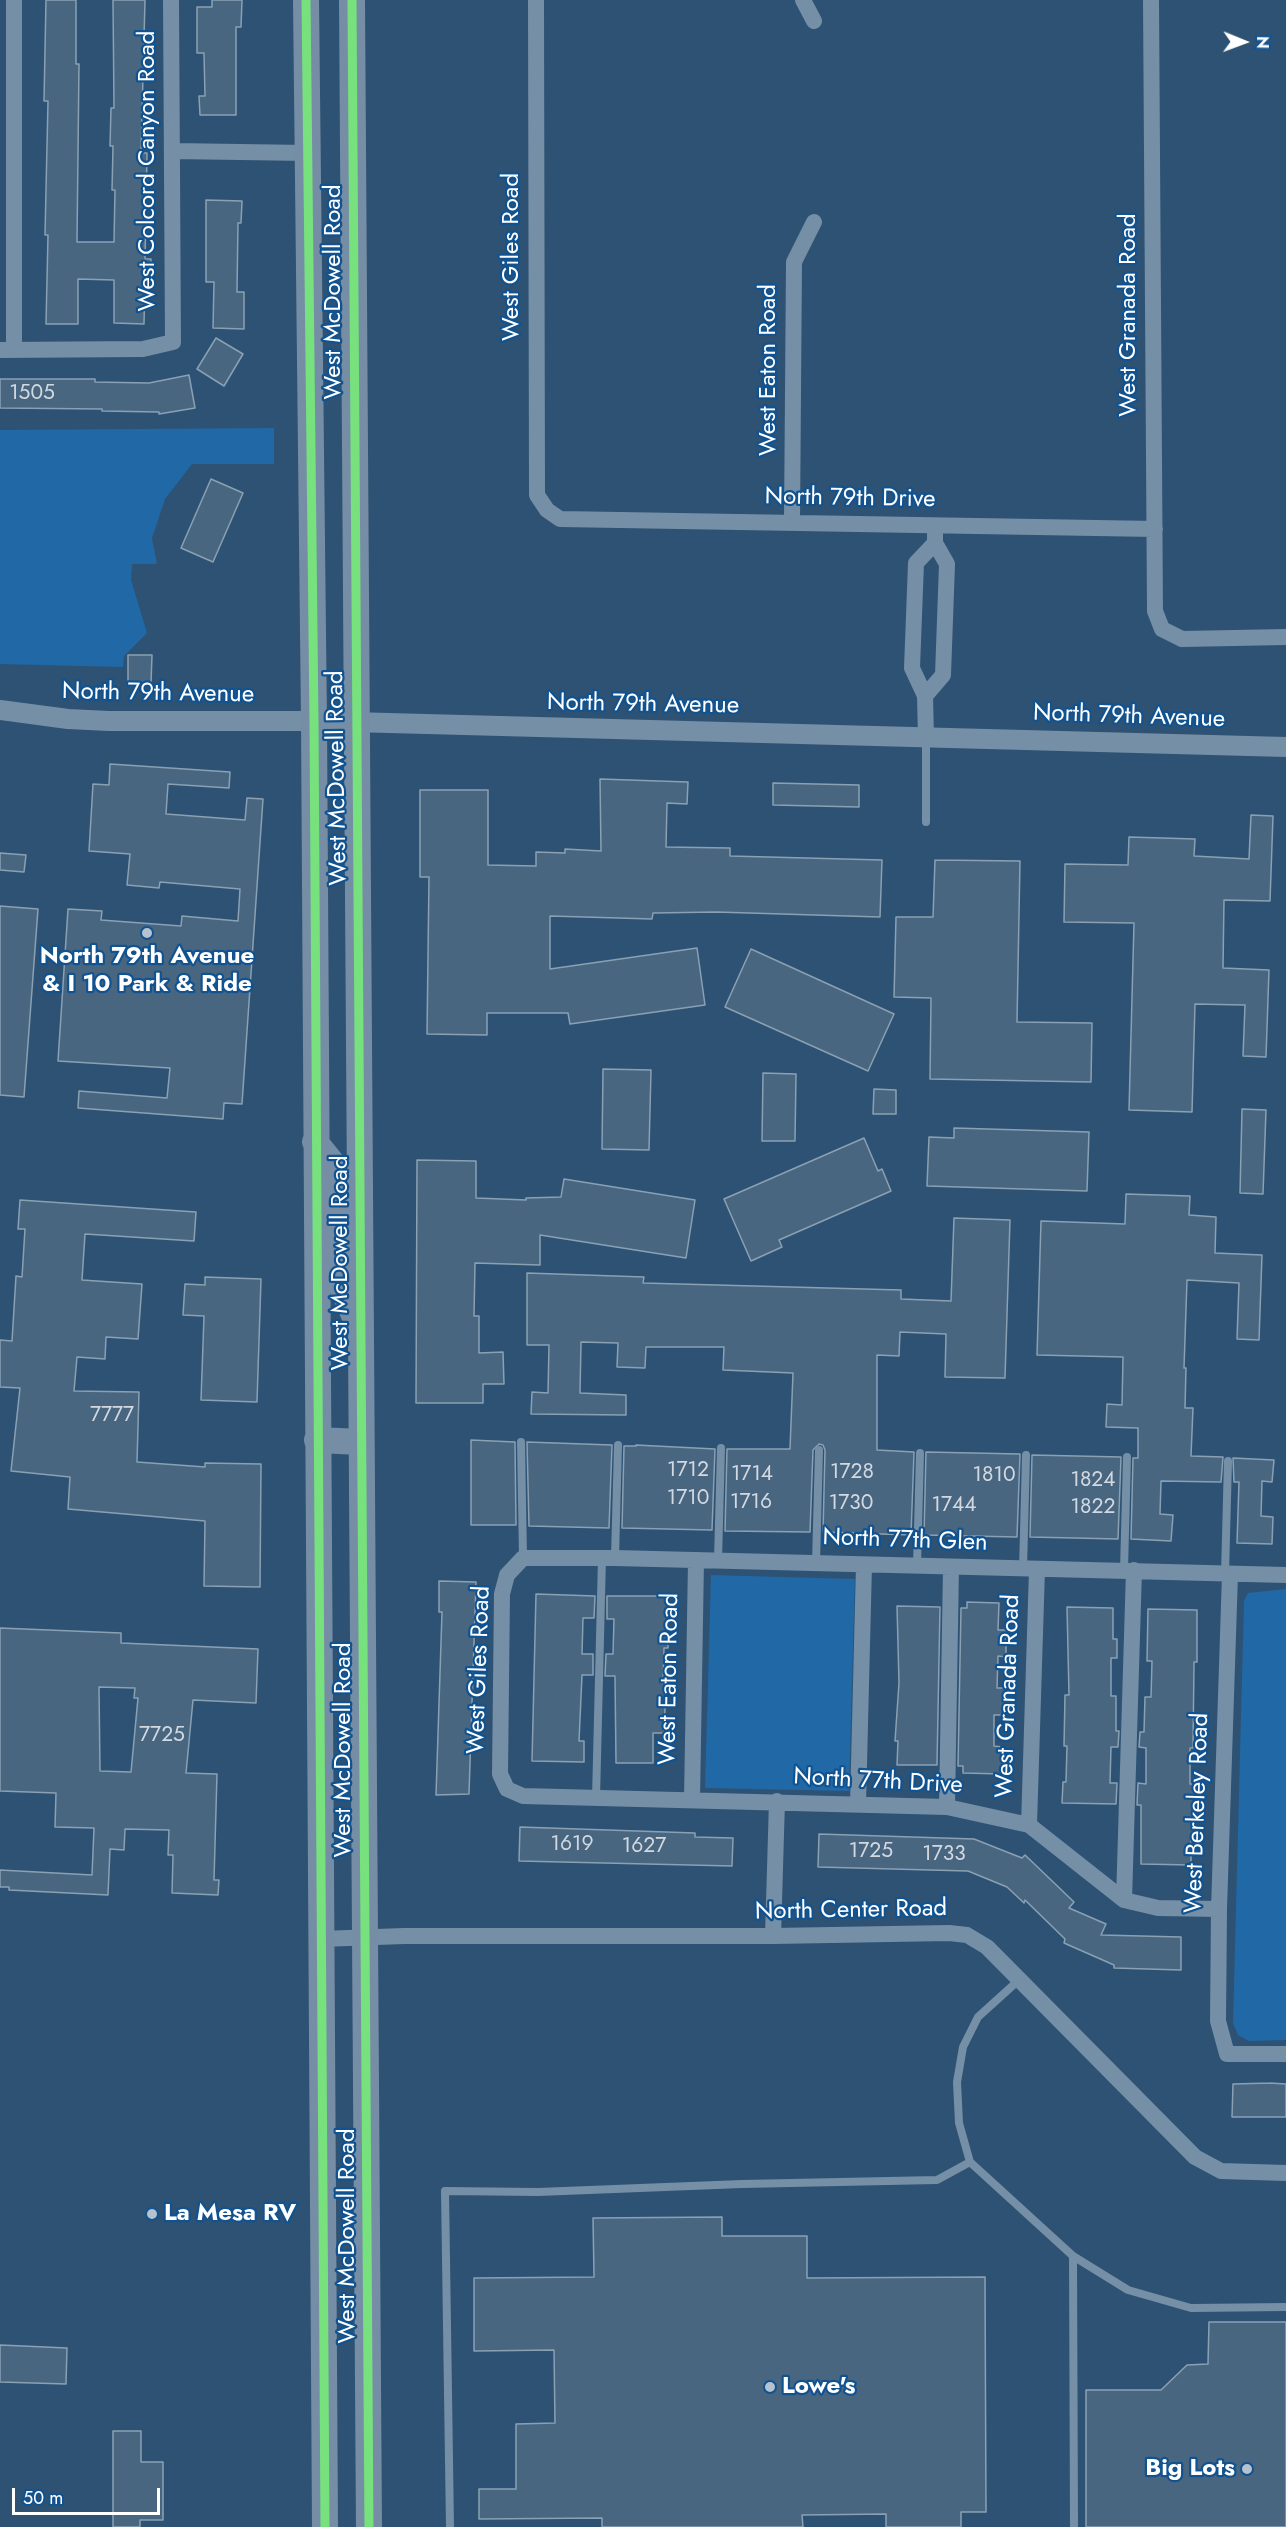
<!DOCTYPE html>
<html>
<head>
<meta charset="utf-8">
<style>
	body { margin:0 }
	#map { position:relative; width:1286px; height:2527px; overflow:hidden; background:#2e5273; font-family:Jost,sans-serif }
	canvas { display:block }
	.north { position:absolute; left:1214px; top:12px; width:60px; height:60px; -webkit-text-stroke:4px #115390; paint-order:stroke; rotate:91deg; font-size:16px; font-weight:700; line-height:24px; text-align:center; color:#fff }
	.north::after { content:''; display:block; margin:auto; width:21px; height:27px; background:#fff; clip-path:polygon(50% 0,100% 100%,50% 72%,0 100%) }
	.scale { position:absolute; left:12px; top:2488px; width:148px; height:27px; box-sizing:border-box; border:3px solid #fff; border-top:0; padding-left:8px; font-size:18px; line-height:21px; white-space:nowrap; color:#fff; -webkit-text-stroke:4px #115390; paint-order:stroke }
</style>
</head>
<body>
<div id="map">
<canvas width="1286" height="2527"></canvas>
<div class="north">N</div>
<div class="scale">50 m</div>
</div>
<script>
const c = document.querySelector('canvas').getContext('2d');
c.lineJoin = 'round';
function fill(path, color) {
  c.fillStyle = color;
  c.fill(path, 'evenodd');
}
function poly(rows) {
  const path = new Path2D();
  for (const r of rows) {
    path.moveTo(r[0], r[1]);
    for (let i = 2; i < r.length; i += 2) path.lineTo(r[i], r[i + 1]);
  }
  return path;
}
function strokePath(path, color, width, dash) {
  c.strokeStyle = color;
  c.lineWidth = width;
  c.lineCap = dash ? 'butt' : 'round';
  c.setLineDash(dash || []);
  c.stroke(path);
}
function drawText(font, color, halo, rows, align = 'center') {
  c.font = font + ' Jost,sans-serif';
  c.lineWidth = 4.5;
  c.setLineDash([]);
  c.textBaseline = 'middle';
  c.strokeStyle = halo;
  c.fillStyle = color;
  for (const [text, x, y, turn = 0] of rows) {
    c.save();
    c.translate(x, y);
    c.rotate((+turn || 0) * Math.PI / 180);
    c.textAlign = isNaN(turn) ? turn : align;
    if (halo) c.strokeText(text, 0, 0);
    c.fillText(text, 0, 0);
    c.restore();
  }
}
fill(poly([
	[274,428,274,464,192,464,165,499,152,538,157,564,132,564,131,580,147,633,124,656,123,667,0,664,0,430],
	[711,1575,855,1579,849,1791,705,1788],
	[1286,1589,1286,2040,1249,2041,1238,2035,1233,2023,1244,1601,1248,1593]
]), '#2168a6');
const building = poly([
	[46,0,76,0,76,64,79,64,77,242,114,242,115,190,112,190,113,146,110,146,111,108,114,108,113,0,145,0,141,153,147,153,145,259,151,259,150,280,145,280,144,324,114,323,114,280,78,279,78,324,46,324,48,235,45,235,48,101,44,101,46,0],
	[212,0,242,0,241,27,236,27,236,115,200,115,199,96,205,96,204,53,197,53,197,7,212,7,212,0],
	[206,200,242,201,241,223,238,223,237,292,244,292,244,329,213,328,214,282,206,282,206,200],
	[216,338,243,354,224,386,197,369,216,338],
	[189,375,195,408,159,414,159,412,102,411,102,409,0,408,0,379,95,379,95,382,149,383,189,375],
	[211,479,243,493,213,562,181,548,211,479],
	[128,655,152,655,151,683,128,682,128,655],
	[110,764,230,772,229,788,168,784,166,814,245,820,247,798,263,799,242,1104,224,1103,223,1119,78,1108,79,1091,167,1098,170,1068,58,1061,68,909,102,911,101,920,181,926,182,916,238,921,240,889,160,882,159,888,127,885,130,854,89,851,93,784,109,785,110,764],
	[600,779,688,782,687,804,667,803,666,847,730,848,730,856,882,860,880,917,716,912,653,913,652,919,550,916,550,969,697,948,705,1005,570,1024,568,1013,487,1013,487,1035,427,1034,429,877,420,877,420,790,488,790,488,865,536,866,536,852,565,853,565,849,601,851,600,779],
	[773,783,859,785,859,807,773,805,773,783],
	[1251,815,1273,816,1270,901,1224,900,1223,968,1269,970,1266,1057,1243,1056,1245,1005,1195,1004,1192,1112,1129,1110,1134,923,1064,922,1065,864,1128,865,1129,837,1195,839,1194,856,1249,859,1251,815],
	[0,853,26,855,24,872,0,870,0,853],
	[935,860,1020,861,1017,1022,1092,1023,1091,1082,930,1079,931,998,894,997,896,917,933,917,935,860],
	[0,906,38,909,24,1097,0,1095,0,906],
	[751,949,894,1014,868,1071,725,1007,751,949],
	[603,1069,651,1070,649,1150,602,1149,603,1069],
	[763,1073,796,1074,795,1141,762,1141,763,1073],
	[874,1089,896,1090,896,1114,873,1114,874,1089],
	[1242,1109,1266,1110,1263,1194,1240,1193,1242,1109],
	[954,1128,1089,1132,1087,1191,927,1186,929,1137,954,1138,954,1128],
	[864,1138,878,1171,882,1169,891,1191,779,1240,782,1247,751,1261,724,1199,864,1138],
	[417,1160,476,1161,476,1198,526,1200,526,1198,561,1197,564,1179,695,1200,686,1258,540,1235,540,1265,475,1263,474,1316,479,1316,479,1353,503,1352,504,1384,483,1384,483,1403,416,1403,417,1160],
	[1126,1194,1190,1196,1189,1215,1216,1217,1215,1253,1262,1255,1259,1340,1237,1339,1239,1283,1187,1280,1184,1368,1186,1368,1185,1408,1193,1408,1191,1456,1223,1457,1221,1482,1161,1481,1160,1514,1173,1515,1171,1541,1131,1539,1133,1458,1138,1458,1138,1428,1106,1427,1107,1404,1122,1405,1123,1357,1037,1355,1041,1221,1125,1224,1126,1194],
	[20,1200,196,1212,194,1241,85,1234,82,1280,142,1284,138,1339,106,1337,105,1359,77,1357,74,1391,139,1392,137,1462,205,1467,205,1463,261,1464,260,1587,204,1586,205,1521,68,1509,70,1477,11,1471,20,1388,0,1387,0,1340,12,1341,16,1276,22,1277,25,1229,18,1229,20,1200],
	[954,1218,1010,1220,1005,1378,945,1377,946,1334,900,1332,899,1356,877,1355,877,1450,914,1452,911,1535,823,1532,825,1450,823,1445,819,1444,813,1450,810,1532,725,1531,727,1449,790,1449,793,1373,723,1370,724,1347,646,1347,645,1368,617,1367,618,1343,581,1342,580,1393,626,1395,626,1415,531,1414,532,1392,548,1393,549,1345,527,1345,527,1273,644,1277,643,1283,901,1290,901,1299,951,1301,954,1218],
	[205,1277,261,1279,257,1402,201,1400,204,1316,183,1315,185,1284,205,1285,205,1277],
	[471,1440,515,1442,516,1525,471,1525,471,1440],
	[527,1442,612,1445,609,1528,529,1526,527,1442],
	[636,1445,715,1449,712,1530,622,1528,624,1446,636,1446,636,1445],
	[926,1452,1020,1454,1017,1537,924,1535,926,1452],
	[1032,1455,1121,1457,1118,1539,1030,1537,1032,1455],
	[1233,1458,1274,1460,1272,1482,1262,1481,1261,1516,1273,1517,1272,1544,1237,1543,1239,1482,1234,1482,1233,1458],
	[439,1581,476,1582,469,1794,436,1795,442,1612,439,1612,439,1581],
	[536,1594,595,1596,594,1618,583,1618,582,1654,593,1654,593,1675,582,1675,579,1741,584,1741,584,1762,532,1761,536,1594],
	[607,1596,668,1596,668,1648,664,1648,663,1684,666,1684,664,1733,653,1733,653,1763,616,1763,615,1676,605,1676,606,1654,613,1654,614,1619,607,1619,607,1596],
	[967,1602,999,1603,998,1630,1006,1630,1006,1657,998,1656,997,1688,1005,1688,1004,1715,994,1715,994,1746,1003,1747,1002,1774,963,1773,963,1766,958,1766,961,1608,967,1608,967,1602],
	[897,1606,940,1607,937,1765,897,1765,898,1741,895,1741,899,1683,897,1606],
	[1067,1607,1113,1608,1113,1639,1117,1639,1117,1658,1111,1658,1111,1696,1116,1696,1116,1731,1119,1731,1118,1747,1111,1747,1110,1783,1117,1783,1116,1804,1062,1803,1063,1782,1066,1782,1067,1746,1064,1746,1065,1695,1069,1695,1067,1607],
	[1148,1609,1197,1610,1197,1662,1194,1662,1193,1748,1190,1748,1190,1784,1196,1784,1196,1806,1195,1835,1191,1835,1191,1865,1141,1864,1141,1805,1137,1805,1138,1783,1146,1784,1146,1748,1139,1747,1140,1732,1144,1732,1145,1697,1151,1697,1152,1661,1147,1661,1148,1609],
	[0,1628,121,1633,121,1643,258,1649,256,1703,193,1700,186,1773,217,1774,214,1880,219,1880,218,1895,172,1893,173,1855,168,1855,169,1830,125,1829,124,1850,110,1849,108,1895,9,1890,9,1887,0,1887,0,1870,92,1875,94,1828,55,1827,56,1793,0,1791,0,1628],
	[99,1687,135,1688,134,1698,138,1698,131,1772,100,1771,99,1687],
	[520,1827,695,1833,695,1837,733,1838,732,1866,519,1861,520,1827],
	[819,1834,974,1839,1022,1858,1025,1855,1074,1902,1069,1908,1106,1924,1101,1935,1181,1937,1181,1970,1114,1968,1114,1965,1064,1943,1065,1939,1025,1900,1024,1903,1007,1887,968,1871,818,1867,819,1834],
	[1270,2083,1286,2084,1286,2117,1232,2117,1233,2084,1270,2083],
	[722,2217,722,2236,807,2236,807,2278,985,2277,986,2512,961,2512,961,2527,886,2527,886,2514,802,2515,803,2527,602,2527,602,2518,479,2519,479,2489,516,2489,516,2424,555,2423,554,2350,474,2351,474,2278,594,2277,593,2218,722,2217],
	[1209,2322,1286,2322,1286,2527,1086,2527,1086,2390,1161,2390,1187,2365,1208,2364,1209,2322],
	[0,2345,67,2348,66,2384,0,2382,0,2345],
	[113,2431,141,2431,141,2462,163,2462,163,2520,140,2520,140,2527,113,2527,113,2431]
]);
fill(building, '#496681');
strokePath(building, '#8aa1b4', 1.5);
strokePath(poly([
	[926,738,926,822],
	[521,1442,523,1558],
	[615,1558,618,1445],
	[718,1560,721,1448],
	[816,1563,819,1450],
	[917,1566,920,1453],
	[1023,1569,1026,1455],
	[1124,1570,1127,1457],
	[1225,1574,1228,1461],
	[596,1798,602,1558],
	[1020,1979,978,2017,963,2047,957,2082,959,2123,970,2162,1073,2256,1128,2290,1191,2308,1286,2307],
	[1073,2256,1074,2527],
	[450,2527,445,2191,538,2192,742,2184,937,2180,970,2162]
]), '#758fa6', 8);
strokePath(poly([
	[14,0,14,350],
	[536,0,537,495,547,510,560,519,1155,529],
	[803,0,814,21],
	[1151,0,1155,611,1162,629,1182,639,1286,637],
	[172,151,308,153],
	[0,350,143,349,173,342,171,0],
	[792,522,794,262,814,222],
	[925,696,943,675,947,564,935,543,935,533],
	[926,737,925,696,912,668,916,563,935,543],
	[1230,1574,1219,1909,1218,2021,1227,2054,1286,2054],
	[692,1800,696,1560],
	[858,1804,864,1565],
	[947,1807,951,1567],
	[1029,1825,1037,1569],
	[1124,1900,1134,1570],
	[1219,1909,1158,1908,1124,1900,1029,1825,947,1807,523,1796,507,1789,500,1774,502,1594,507,1575,523,1558,615,1558,1286,1575],
	[773,1936,777,1801],
	[321,1939,404,1936,773,1936,949,1933,967,1935,987,1947,1195,2157,1221,2171,1286,2173]
]), '#758fa6', 16);
strokePath(poly([
	[0,710,68,719,109,721,314,721,1286,747]
]), '#758fa6', 20);
strokePath(poly([
	[306,0,314,721,325,2527],
	[352,0,369,2527],
	[315,1142,332,1163,336,1189,340,1282,356,1320],
	[317,1440,361,1442]
]), '#758ea5', 26);
strokePath(poly([
	[306,0,314,721,325,2527],
	[352,0,369,2527]
]), '#77e17e', 9);
for (const [x, y, r, color] of [
	[147,933,6,"#b6c2ce"],
	[152,2214,6,"#b6c2ce"],
	[770,2387,6,"#b6c2ce"],
	[1247,2469,6,"#b6c2ce"]
]) {
  const dot = new Path2D();
  dot.arc(x, y, r, 0, 2 * Math.PI);
  c.fillStyle = color;
  c.fill(dot);
  strokePath(dot, '#115390', 2);
}
drawText('21px', '#d2d9e0', null, [
	["1505",32,394],
	["7777",112,1416],
	["1712",688,1471],
	["1728",852,1473],
	["1714",752,1475],
	["1810",994,1476],
	["1824",1093,1481],
	["1710",688,1499],
	["1716",751,1503],
	["1730",851,1504],
	["1744",954,1506],
	["1822",1093,1508],
	["7725",162,1736],
	["1619",572,1845],
	["1627",644,1847],
	["1725",871,1852],
	["1733",944,1855]
]);
drawText('24px', '#fff', '#115390', [
	["West Colcord Canyon Road",148,171,-90],
	["West Giles Road",512,257,-90],
	["West McDowell Road",334,292,-90],
	["West Granada Road",1129,315,-90],
	["West Eaton Road",769,370,-90],
	["North 79th Drive",850,499,1],
	["North 79th Avenue",158,694,1],
	["North 79th Avenue",643,705,1],
	["North 79th Avenue",1129,717,2],
	["West McDowell Road",338,778,-91],
	["West McDowell Road",341,1263,-90],
	["North 77th Glen",905,1541,2],
	["West Giles Road",480,1670,-88],
	["West Eaton Road",670,1679,-89],
	["West Granada Road",1009,1696,-88],
	["West McDowell Road",344,1750,-90],
	["North 77th Drive",878,1782,3],
	["West Berkeley Road",1198,1813,-88],
	["North Center Road",851,1911,-1],
	["West McDowell Road",348,2236,-90]
]);
drawText('bold 24px', '#fff', '#115390', [
	["North 79th Avenue",147,957,"center"],
	["& I 10 Park & Ride",147,985,"center"],
	["La Mesa RV",164,2214],
	["Lowe's",782,2387],
	["Big Lots",1235,2469,"right"]
], 'left');
</script>
</body>
</html>
